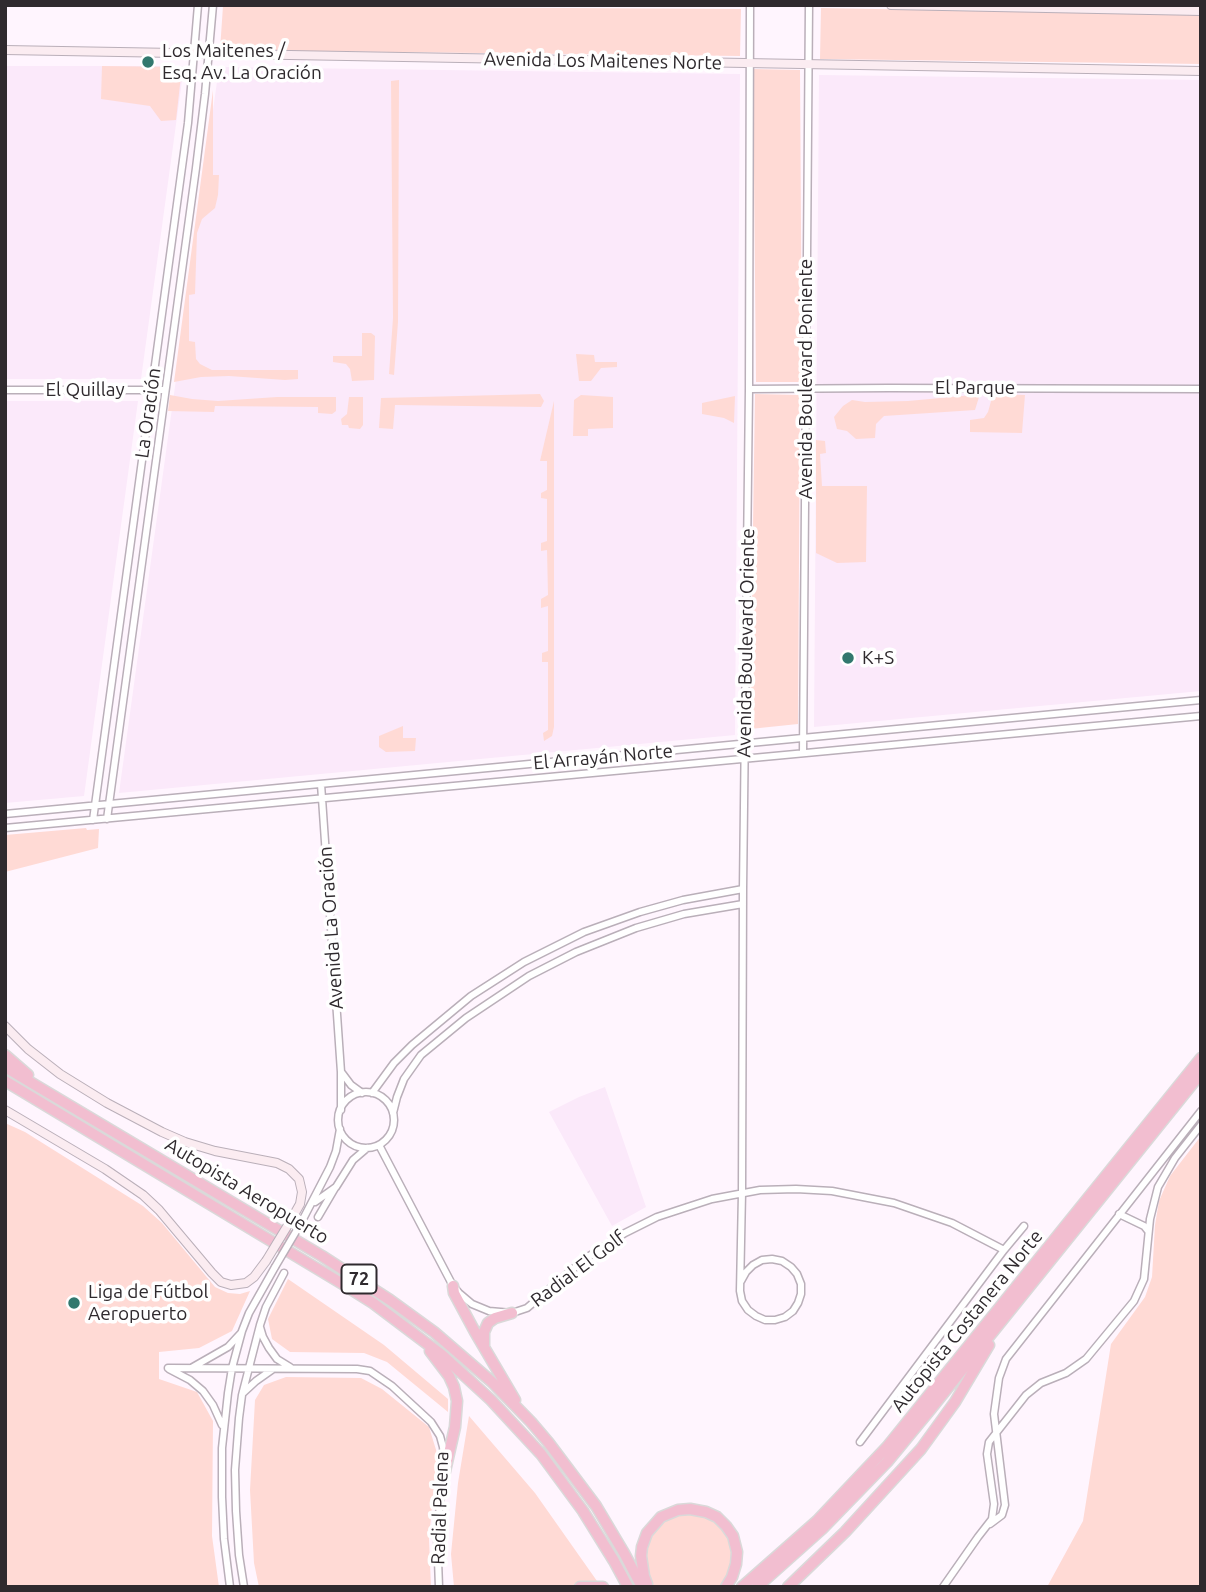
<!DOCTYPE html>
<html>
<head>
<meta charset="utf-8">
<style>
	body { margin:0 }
	#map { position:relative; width:1206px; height:1592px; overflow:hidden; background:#fff5fe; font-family:Ubuntu,sans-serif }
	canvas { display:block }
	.frame { position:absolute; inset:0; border:7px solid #2f2a2e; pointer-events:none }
</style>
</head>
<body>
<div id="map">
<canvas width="1206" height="1592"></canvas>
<div class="frame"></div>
</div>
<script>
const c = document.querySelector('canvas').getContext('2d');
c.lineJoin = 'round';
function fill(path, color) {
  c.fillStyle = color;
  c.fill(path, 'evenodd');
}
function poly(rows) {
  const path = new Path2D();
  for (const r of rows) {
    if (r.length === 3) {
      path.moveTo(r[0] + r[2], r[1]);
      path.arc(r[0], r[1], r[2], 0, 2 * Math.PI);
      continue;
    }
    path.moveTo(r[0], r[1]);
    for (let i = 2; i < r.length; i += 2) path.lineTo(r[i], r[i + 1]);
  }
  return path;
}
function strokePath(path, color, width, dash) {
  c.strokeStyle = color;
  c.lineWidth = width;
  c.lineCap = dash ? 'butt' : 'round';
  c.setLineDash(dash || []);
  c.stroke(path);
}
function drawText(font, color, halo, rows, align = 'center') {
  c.font = font + ' Ubuntu,sans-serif';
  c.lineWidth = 7;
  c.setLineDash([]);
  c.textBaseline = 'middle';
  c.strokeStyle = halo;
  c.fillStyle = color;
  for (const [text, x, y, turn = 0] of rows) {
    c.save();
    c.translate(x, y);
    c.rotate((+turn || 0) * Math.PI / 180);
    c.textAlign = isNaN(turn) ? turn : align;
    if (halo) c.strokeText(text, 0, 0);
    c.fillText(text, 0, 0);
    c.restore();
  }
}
fill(poly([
	[5,66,184,66,141,379,5,379],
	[219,67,740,74,735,735,119,793],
	[819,75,1201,80,1201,691,814,727],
	[5,401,138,401,84,796,5,803],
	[605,1087,646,1207,612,1226,549,1112,579,1097]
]), '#fbe9fa');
fill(poly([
	[223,6,741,9,740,56,220,50],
	[821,8,1201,15,1201,64,820,59],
	[102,66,182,67,176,120,161,121,150,106,101,99],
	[753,69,800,70,802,382,756,382],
	[399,80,398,322,394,375,389,374,393,318,391,81],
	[213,90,213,175,219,175,218,195,215,208,202,219,197,233,195,294,189,295,189,341,195,342,196,359,200,364,212,370,298,370,298,379,285,380,229,376,201,377,174,382],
	[362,333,371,333,375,336,374,380,352,381,350,369,346,364,333,362,333,356,362,356],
	[576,354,594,355,595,362,617,362,617,367,601,368,591,381,579,381],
	[540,394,544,401,541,407,395,405,393,429,379,428,381,398],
	[755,394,800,395,798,724,750,729],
	[993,394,1025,395,1022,433,970,432,970,420,984,418,988,412],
	[170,395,192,399,218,401,277,397,336,397,336,411,332,414,318,413,318,407,215,406,214,412,168,411],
	[581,395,613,397,613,428,588,429,588,436,573,436,574,400],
	[973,395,979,397,975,410,884,416,876,424,875,438,856,439,847,431,837,429,834,417,843,406,852,400,865,402,908,401],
	[735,396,734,423,724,418,702,414,702,403],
	[349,397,363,397,363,425,360,429,349,428,348,425,342,425,341,419,347,414],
	[554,401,554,727,552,736,544,741,543,733,548,730,548,662,542,662,542,653,548,651,548,606,541,608,541,599,548,595,547,550,541,551,541,543,547,541,547,499,541,498,541,493,547,490,547,461,540,461],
	[816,440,825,441,826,453,820,454,822,486,867,486,866,562,837,563,816,553],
	[403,726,403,738,416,738,415,751,386,752,379,747,379,736],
	[86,828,87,830,99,829,98,848,5,872,5,835],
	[5,1123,25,1132,143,1206,162,1223,215,1287,228,1293,240,1294,250,1291,232,1331,199,1348,159,1352,159,1379,197,1392,213,1421,212,1536,219,1587,5,1587],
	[1201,1136,1201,1587,1047,1587,1083,1521,1111,1344,1145,1297,1152,1277,1155,1225,1159,1201,1170,1176],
	[288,1279,384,1345,448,1399,448,1412,387,1362,364,1353,290,1352,272,1339,268,1319],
	[286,1377,361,1378,382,1389,429,1427,437,1453,429,1539,431,1587,259,1587,254,1563,250,1490,255,1400,264,1385],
	[469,1416,535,1493,597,1581,568,1587,454,1587,451,1554,458,1483],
	[694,1511,716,1521,728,1535,732,1552,732,1567,721,1587,652,1587,647,1575,644,1553,650,1534,662,1519]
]), '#ffdad5');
const street = poly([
	[749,389,889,388,1201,389],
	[5,390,165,390],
	[803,753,809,5],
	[321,784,341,1072,341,1110],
	[5,814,1201,700],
	[107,819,196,168,205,94,213,5],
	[93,820,188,123,198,5],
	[5,828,1201,716],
	[342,1073,351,1085,362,1093],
	[366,1120,28],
	[372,1093,394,1063,412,1045,471,996,524,962,584,932,640,912,683,900,743,889],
	[393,1113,397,1097,404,1079,421,1055,466,1018,529,976,576,952,636,928,684,914,743,904],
	[379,1145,453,1286,459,1293,472,1304,489,1311,512,1313,527,1308,586,1258,625,1233,657,1217,712,1199,760,1190,796,1189,832,1191,894,1203,952,1223,1004,1250],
	[315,1202,336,1187,353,1160,367,1148],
	[1119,1214,1144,1226,1148,1231],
	[318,1217,335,1188],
	[301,1223,330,1167,336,1151,340,1129],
	[741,1281,746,1272,753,1265,762,1260,772,1259,782,1261,791,1267,797,1274,801,1284,801,1294,798,1303,793,1311,785,1317,775,1320,765,1320,756,1316,748,1310,742,1301,740,1291,742,1193,743,889,749,389,750,5],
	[260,1327,263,1337,269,1348,277,1359,290,1367],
	[193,1367,228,1347,241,1333],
	[168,1368,357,1369,370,1371,392,1386,431,1422,440,1436,443,1447,444,1459],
	[169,1369,190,1380,203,1391,213,1405,222,1425],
	[243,1393,256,1381,273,1369],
	[860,1442,1004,1250,1024,1226],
	[990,1524,1002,1515,1005,1505,994,1414,999,1378,1006,1359,1201,1111],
	[230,1587,224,1539,222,1497,222,1448,228,1393,232,1368,242,1331,249,1313,275,1267],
	[244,1587,239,1555,236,1511,235,1470,239,1418,242,1395,260,1325,266,1307,284,1273],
	[439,1587,437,1533,443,1477],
	[943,1587,978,1537,992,1519,994,1504,987,1454,989,1442,1026,1395,1041,1383,1066,1373,1086,1359,1134,1301,1144,1279,1150,1219,1158,1187,1175,1158,1201,1125]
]);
const secondary = poly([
	[891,5,1201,11],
	[5,50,1201,71],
	[5,1026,28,1049,60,1074,107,1103,162,1132,185,1142,215,1151,277,1163,289,1169,299,1179,302,1192,300,1204,291,1220],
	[5,1110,105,1169,143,1195,159,1210,212,1273,221,1282,231,1285,246,1283,254,1277,266,1261]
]);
const highway = poly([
	[5,1055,28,1075],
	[5,1067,322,1256,390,1300,434,1332,492,1382,531,1422,548,1442,596,1506,624,1553,642,1587],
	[5,1081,341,1283,373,1303,442,1355,491,1400,541,1454,583,1511,614,1561,628,1587],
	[453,1286,454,1293,475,1332,515,1400],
	[484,1345,484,1332,488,1323,495,1318,512,1313],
	[430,1351,449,1376,454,1387,457,1401,455,1427,443,1480],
	[647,1584,644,1576,641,1556,642,1547,647,1533,661,1517,678,1510,690,1509,706,1512,717,1517,726,1526,733,1536,737,1552,736,1564,732,1577,726,1587],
	[580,1587,603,1587],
	[742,1587,817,1521,887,1447,1201,1058],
	[757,1587,822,1529,887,1462,929,1411,1201,1073],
	[788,1587,845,1532,921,1449,955,1402,989,1345]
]);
strokePath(street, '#baafb9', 9);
strokePath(secondary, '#baafb9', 10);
strokePath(highway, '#dad9d9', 13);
strokePath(street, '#fff', 6);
strokePath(secondary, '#fbecf1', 8);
strokePath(highway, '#f2bed0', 10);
const streetBridge = poly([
	[275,1267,301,1223]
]);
const secondaryBridge = poly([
	[266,1261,291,1220]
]);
strokePath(streetBridge, '#baafb9', 9, []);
strokePath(secondaryBridge, '#baafb9', 10, []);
strokePath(streetBridge, '#fff', 6);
strokePath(secondaryBridge, '#fbecf1', 8);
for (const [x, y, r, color] of [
	[148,62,7,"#32786e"],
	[848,658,7,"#32786e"],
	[74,1303,7,"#32786e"]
]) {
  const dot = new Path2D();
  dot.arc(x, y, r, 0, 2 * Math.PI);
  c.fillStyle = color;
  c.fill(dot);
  strokePath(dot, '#fff', 2.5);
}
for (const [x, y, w] of [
	[359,1279,35]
]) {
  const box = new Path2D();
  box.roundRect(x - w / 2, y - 14.5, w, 29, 5);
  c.fillStyle = '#fff';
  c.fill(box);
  strokePath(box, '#2f2a2e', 2);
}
drawText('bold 18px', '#2f2a2e', null, [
	["72",359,1279]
]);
drawText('19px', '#2f2a2e', '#fff', [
	["Los Maitenes /",162,51],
	["Esq. Av. La Oración",162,73],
	["K+S",862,658],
	["Liga de Fútbol",88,1292],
	["Aeropuerto",88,1314]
], 'left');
drawText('19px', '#2f2a2e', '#fff', [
	["Avenida Los Maitenes Norte",603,61,1],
	["Avenida Boulevard Poniente",806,379,-90],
	["El Parque",975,388],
	["El Quillay",85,390],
	["La Oración",148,413,-82],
	["Avenida Boulevard Oriente",746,643,-89],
	["El Arrayán Norte",603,757,-5],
	["Avenida La Oración",331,928,-94],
	["Autopista Aeropuerto",247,1191,31],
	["Radial El Golf",578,1269,-37],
	["Autopista Costanera Norte",967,1321,-51],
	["Radial Palena",440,1508,-88]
]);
</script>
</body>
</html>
